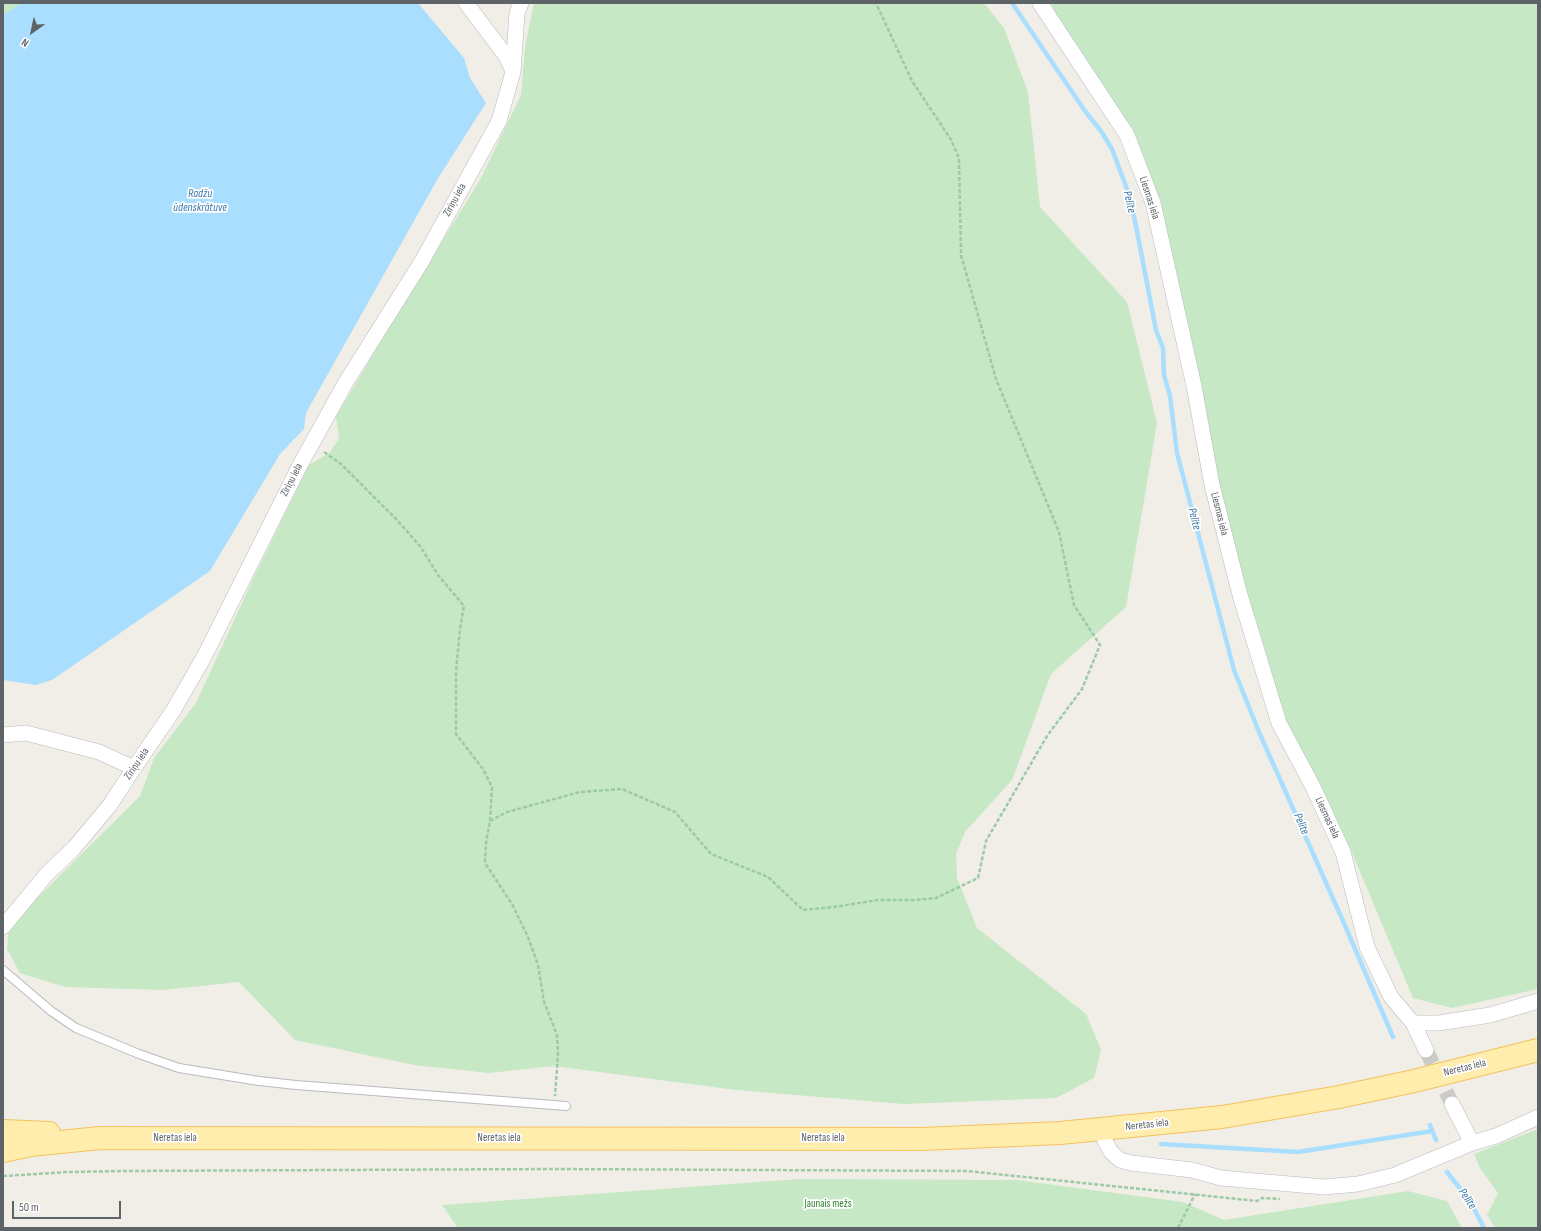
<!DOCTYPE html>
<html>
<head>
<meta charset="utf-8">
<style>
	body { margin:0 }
	#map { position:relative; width:1541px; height:1231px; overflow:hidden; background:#f1eee7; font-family:"Sofia Sans Condensed",sans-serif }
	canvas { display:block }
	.frame { position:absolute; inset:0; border:4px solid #5e6368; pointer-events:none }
	.north { position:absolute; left:12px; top:12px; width:40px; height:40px; -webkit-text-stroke:3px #fff; paint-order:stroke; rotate:213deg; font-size:11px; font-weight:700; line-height:16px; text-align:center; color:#5e6368 }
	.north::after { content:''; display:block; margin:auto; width:14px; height:18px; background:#5e6368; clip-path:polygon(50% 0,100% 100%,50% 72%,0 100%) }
	.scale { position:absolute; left:12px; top:1201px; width:109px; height:18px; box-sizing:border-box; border:2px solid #5e6368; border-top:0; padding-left:5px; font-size:12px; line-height:14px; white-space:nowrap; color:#5e6368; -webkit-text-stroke:3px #fff; paint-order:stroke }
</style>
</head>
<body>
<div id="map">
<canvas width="1541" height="1231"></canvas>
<div class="frame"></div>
<div class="north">N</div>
<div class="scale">50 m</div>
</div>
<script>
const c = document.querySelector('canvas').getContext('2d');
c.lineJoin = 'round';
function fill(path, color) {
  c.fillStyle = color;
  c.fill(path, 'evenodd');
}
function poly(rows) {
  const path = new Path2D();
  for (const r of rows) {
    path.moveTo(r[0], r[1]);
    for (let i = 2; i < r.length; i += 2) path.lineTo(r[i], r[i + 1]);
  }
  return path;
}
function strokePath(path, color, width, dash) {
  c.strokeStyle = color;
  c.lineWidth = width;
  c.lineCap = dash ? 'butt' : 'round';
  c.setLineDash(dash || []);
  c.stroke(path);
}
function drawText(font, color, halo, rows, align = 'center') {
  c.font = font + ' "Sofia Sans Condensed",sans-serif';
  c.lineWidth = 3.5;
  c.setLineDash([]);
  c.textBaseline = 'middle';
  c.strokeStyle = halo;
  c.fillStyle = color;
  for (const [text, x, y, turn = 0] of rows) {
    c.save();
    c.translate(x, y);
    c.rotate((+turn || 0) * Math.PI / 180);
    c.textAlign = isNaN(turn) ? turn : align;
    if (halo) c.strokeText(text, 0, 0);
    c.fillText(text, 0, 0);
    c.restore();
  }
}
fill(poly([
	[3,3,22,3,3,15],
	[534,3,984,3,1004,28,1028,92,1040,207,1127,302,1157,423,1126,607,1051,674,1012,780,965,832,956,854,957,878,977,928,1086,1014,1101,1050,1094,1078,1056,1098,904,1104,736,1090,554,1066,489,1073,414,1065,295,1040,239,982,163,990,65,987,20,973,7,949,9,926,140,796,154,758,196,703,253,579,309,465,329,453,339,439,336,417,378,346,481,178,521,95,525,47],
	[1051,3,1538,3,1538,989,1452,1008,1413,998,1350,848,1319,784,1286,720,1247,593,1219,483,1201,384,1134,132,1057,16],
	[1538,1129,1538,1228,1495,1228,1487,1215,1498,1193,1480,1168,1474,1154],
	[799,1179,1017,1180,1183,1202,1224,1220,1408,1191,1447,1201,1462,1228,458,1228,442,1205]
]), '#c6e8c4');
fill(poly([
	[22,3,418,3,464,58,470,78,486,103,437,180,306,413,304,429,280,454,210,571,52,680,36,685,3,680,3,15]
]), '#a9deff');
strokePath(poly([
	[1012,3,1085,111,1101,131,1112,149,1127,189,1135,221,1156,330,1163,348,1164,375,1170,396,1177,453,1234,670,1259,732,1343,921,1393,1037],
	[1430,1125,1436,1140],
	[1161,1144,1298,1152,1432,1131],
	[1447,1172,1470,1201,1484,1228]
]), '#a9deff', 4.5);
strokePath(poly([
	[1426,1050,1452,1104]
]), '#cccbc7', 15, [15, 8]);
const lane = poly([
	[3,970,51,1011,76,1028,139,1054,179,1068,259,1081,296,1085,566,1106]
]);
const street = poly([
	[466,3,506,56,513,71],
	[1040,3,1127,135,1153,203,1194,386,1212,485,1240,595,1279,723,1313,787,1343,852,1367,947,1391,997,1413,1023,1426,1050],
	[3,735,26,733,99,752,134,768],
	[3,927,46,875,74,848,110,805,134,768,173,711,204,657,300,465,346,382,422,261,499,121,513,72,517,13,521,3],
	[1413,1023,1439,1023,1490,1015,1538,1001],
	[1452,1104,1472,1143],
	[1103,1130,1105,1141,1111,1152,1120,1160,1131,1163,1192,1170,1221,1178,1324,1187,1358,1184,1395,1175,1472,1143,1496,1136,1538,1117]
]);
const primary = poly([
	[3,1131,49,1133],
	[3,1151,31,1145,100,1138,923,1139,1060,1133,1222,1117,1339,1097,1414,1081,1538,1050]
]);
strokePath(lane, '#b7babe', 10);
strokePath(street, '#b7babe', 16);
strokePath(primary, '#f4c15d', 24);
strokePath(poly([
	[324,452,341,464,396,519,420,546,438,575,464,606,460,629,456,671,456,734,483,769,492,787,490,821,486,843,485,863,512,904,528,937,538,965,544,1002,557,1035,558,1054,555,1096],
	[490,821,507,812,580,792,622,789,675,812,711,854,768,877,803,910,834,907,878,900,916,900,936,898,978,878,986,841,1047,736,1082,689,1100,645,1074,605,1059,532,996,379,961,255,959,158,950,138,912,81,876,3],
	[3,1176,68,1172,124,1171,553,1169,967,1171,1257,1201,1262,1198,1280,1199],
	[1178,1228,1195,1194]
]), '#9ccaa7', 2.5, [4, 2]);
strokePath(lane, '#fff', 8);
strokePath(street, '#fff', 15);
strokePath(primary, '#ffedae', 22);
drawText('11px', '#5e6368', '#fff', [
	["Liesmas iela",1149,198,72],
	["Zīriņu iela",455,200,-61],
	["Zīriņu iela",292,480,-63],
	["Liesmas iela",1219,514,76],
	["Zīriņu iela",137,764,-56],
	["Liesmas iela",1327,818,65],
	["Neretas iela",1465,1068,-14],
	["Neretas iela",1147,1125,-6],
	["Neretas iela",175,1138],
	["Neretas iela",499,1138],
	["Neretas iela",823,1138]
]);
drawText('11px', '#338232', '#fff', [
	["Jaunais mežs",828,1204]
]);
drawText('italic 12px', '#3f7aac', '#fff', [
	["Radžu",200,194],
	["ūdenskrātuve",200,208],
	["Pelīte",1129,202,77],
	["Pelīte",1194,519,75],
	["Pelīte",1301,824,67],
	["Pelīte",1467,1199,56]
]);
</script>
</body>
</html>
